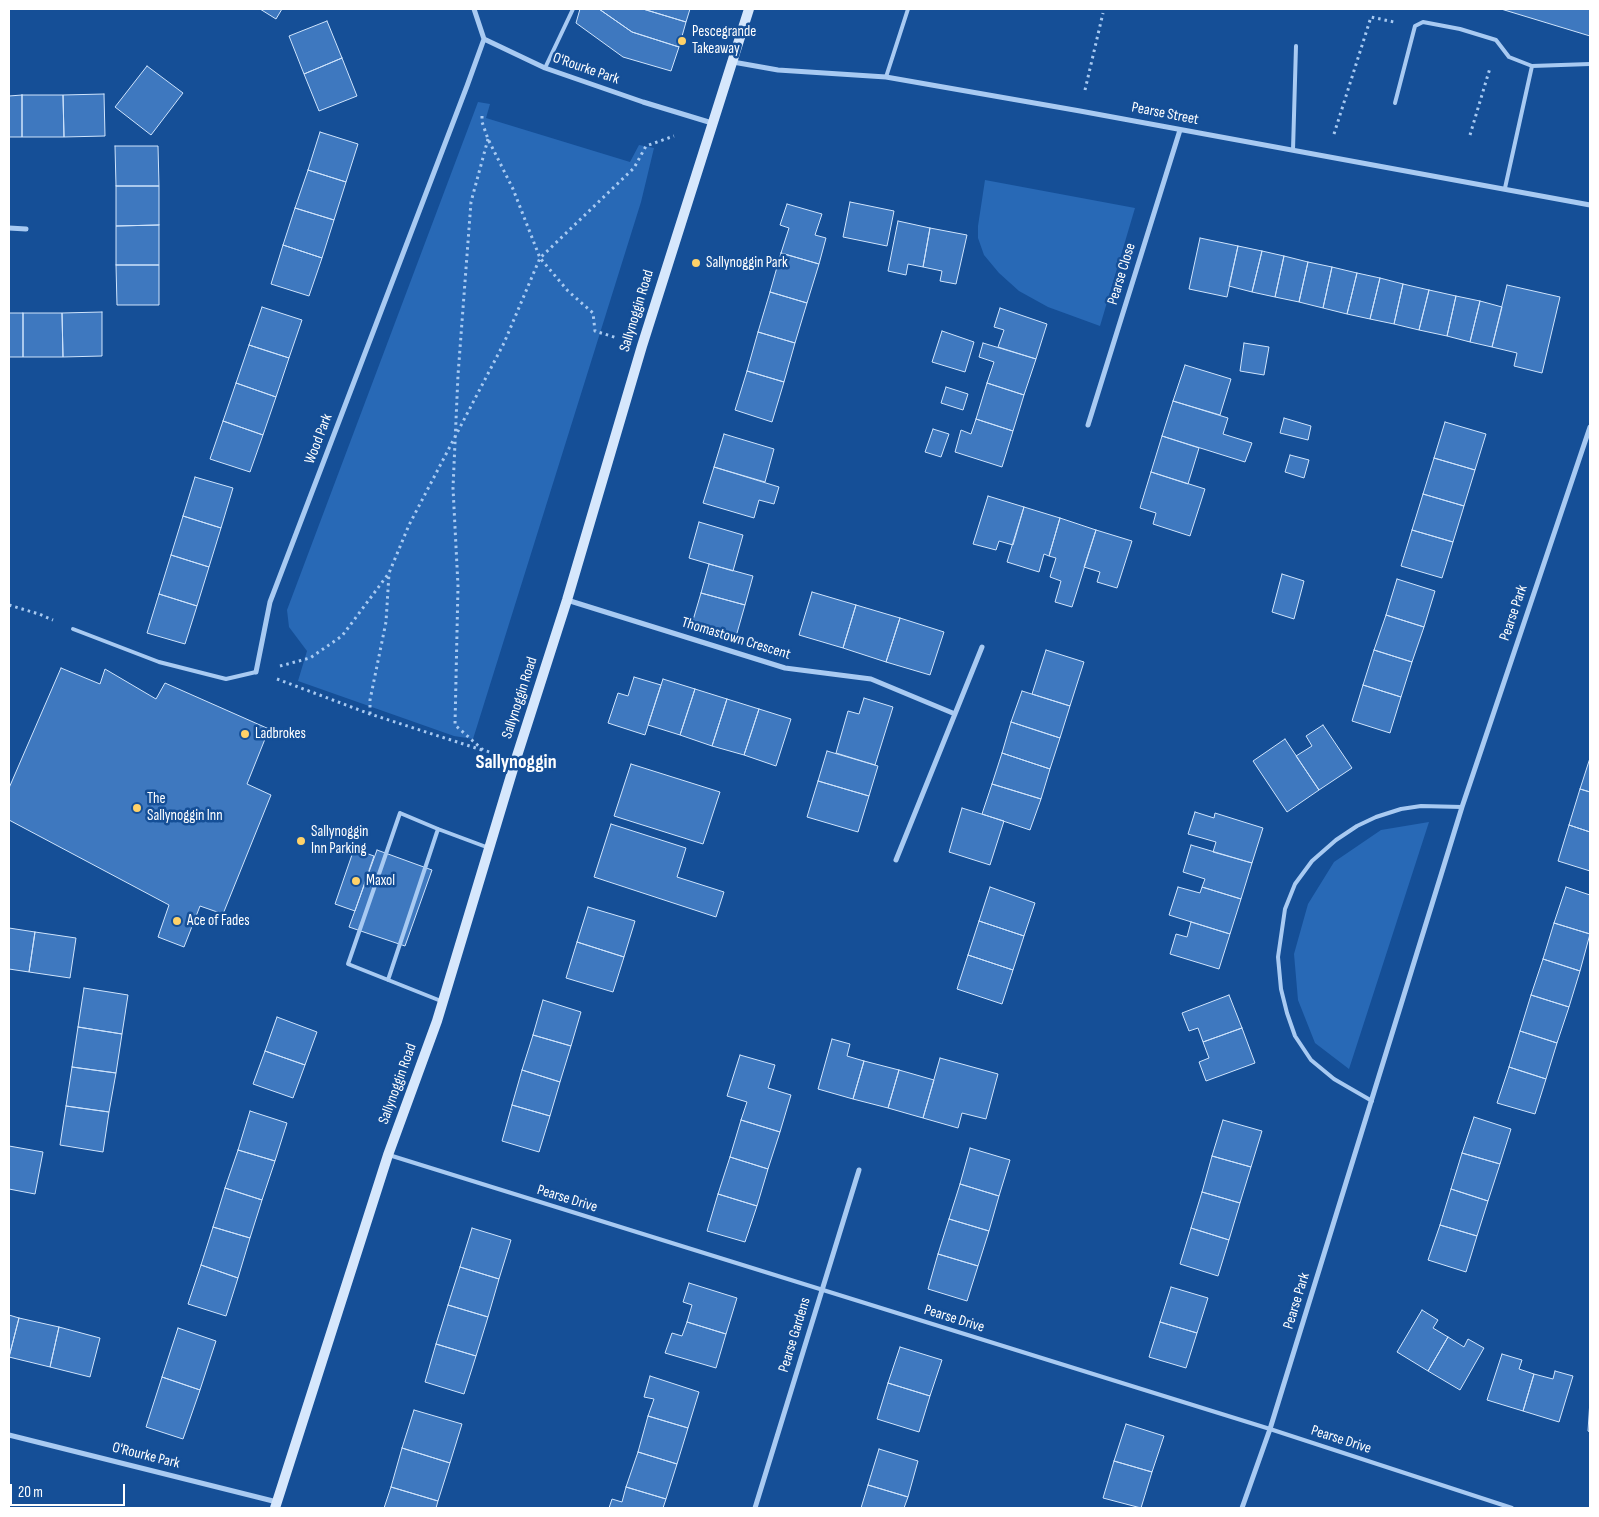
<!DOCTYPE html>
<html>
<head>
<meta charset="utf-8">
<style>
	body { margin:0 }
	#map { position:relative; width:1599px; height:1517px; overflow:hidden; background:#154f97; font-family:"Sofia Sans Condensed",sans-serif }
	canvas { display:block }
	.frame { position:absolute; inset:0; border:10px solid #fff; pointer-events:none }
	.scale { position:absolute; left:10px; top:1484px; width:115px; height:22px; box-sizing:border-box; border:2px solid #fff; border-top:0; padding-left:6px; font-size:15px; line-height:18px; white-space:nowrap; color:#fff; -webkit-text-stroke:4px #154f97; paint-order:stroke }
</style>
</head>
<body>
<div id="map">
<canvas width="1599" height="1517"></canvas>
<div class="frame"></div>
<div class="scale">20 m</div>
</div>
<script>
const c = document.querySelector('canvas').getContext('2d');
c.lineJoin = 'round';
function fill(path, color) {
  c.fillStyle = color;
  c.fill(path, 'evenodd');
}
function poly(rows) {
  const path = new Path2D();
  for (const r of rows) {
    path.moveTo(r[0], r[1]);
    for (let i = 2; i < r.length; i += 2) path.lineTo(r[i], r[i + 1]);
  }
  return path;
}
function strokePath(path, color, width, dash) {
  c.strokeStyle = color;
  c.lineWidth = width;
  c.lineCap = dash ? 'butt' : 'round';
  c.setLineDash(dash || []);
  c.stroke(path);
}
function drawText(font, color, halo, rows, align = 'center') {
  c.font = font + ' "Sofia Sans Condensed",sans-serif';
  c.lineWidth = 5;
  c.setLineDash([]);
  c.textBaseline = 'middle';
  c.strokeStyle = halo;
  c.fillStyle = color;
  for (const [text, x, y, turn = 0] of rows) {
    c.save();
    c.translate(x, y);
    c.rotate((+turn || 0) * Math.PI / 180);
    c.textAlign = isNaN(turn) ? turn : align;
    if (halo) c.strokeText(text, 0, 0);
    c.fillText(text, 0, 0);
    c.restore();
  }
}
fill(poly([
	[478,102,490,104,486,118,630,162,639,145,654,148,641,202,473,739,454,736,298,681,307,651,289,627,287,610],
	[985,180,1135,208,1100,326,1048,307,1019,291,999,273,984,255,978,238,978,226],
	[1429,822,1349,1069,1315,1043,1298,1000,1294,954,1308,904,1334,862,1381,830]
]), '#2869b6');
const building = poly([
	[260,9,282,9,276,19,260,9],
	[580,9,599,9,632,32,679,47,671,71,623,57,576,23,580,9],
	[599,9,643,9,686,22,679,47,632,32,599,9],
	[643,9,690,9,686,22,643,9],
	[1501,9,1590,9,1590,36,1501,9],
	[327,21,342,58,304,74,289,36,327,21],
	[342,58,357,96,319,111,304,74,342,58],
	[147,66,183,93,151,135,115,107,147,66],
	[104,94,105,136,64,137,63,95,104,94],
	[22,95,22,137,9,137,9,96,22,95],
	[22,95,63,95,64,137,22,137,22,95],
	[320,132,358,144,346,182,308,170,320,132],
	[115,146,158,146,159,186,116,186,115,146],
	[308,170,346,182,334,220,295,208,308,170],
	[116,186,159,186,159,225,116,226,116,186],
	[850,202,894,211,887,246,843,237,850,202],
	[787,204,822,214,815,235,826,238,819,264,781,253,789,228,780,225,787,204],
	[295,208,334,220,322,258,283,245,295,208],
	[898,221,930,228,923,267,908,264,906,275,888,271,898,221],
	[159,225,159,265,116,265,116,226,159,225],
	[930,228,967,235,956,284,940,281,942,271,923,267,930,228],
	[1200,238,1238,246,1227,297,1189,289,1200,238],
	[283,245,322,258,309,296,271,284,283,245],
	[1238,246,1262,251,1252,292,1229,286,1238,246],
	[1262,251,1284,256,1275,297,1252,292,1262,251],
	[781,253,819,264,807,303,770,292,781,253],
	[1284,256,1308,262,1299,302,1275,297,1284,256],
	[1308,262,1332,267,1323,308,1299,302,1308,262],
	[116,265,159,265,159,305,117,305,116,265],
	[1332,267,1357,273,1347,314,1323,308,1332,267],
	[1357,273,1380,278,1370,319,1347,314,1357,273],
	[1380,278,1403,284,1394,324,1370,319,1380,278],
	[1403,284,1429,290,1419,330,1394,324,1403,284],
	[1507,285,1560,297,1542,373,1514,366,1517,353,1492,347,1507,285],
	[1429,290,1456,296,1447,336,1419,330,1429,290],
	[770,292,807,303,795,343,758,332,770,292],
	[1456,296,1480,301,1470,342,1447,336,1456,296],
	[1480,301,1502,307,1492,347,1470,342,1480,301],
	[262,307,302,320,289,358,249,345,262,307],
	[1000,308,1047,324,1036,359,998,347,1004,330,994,327,1000,308],
	[102,312,102,356,63,357,62,313,102,312],
	[9,313,23,313,23,357,9,357,9,313],
	[23,313,62,313,63,357,23,357,23,313],
	[942,331,974,342,965,372,932,362,942,331],
	[758,332,795,343,784,382,747,371,758,332],
	[983,343,1036,359,1024,395,987,383,994,362,979,357,983,343],
	[1244,343,1269,347,1264,375,1240,371,1244,343],
	[249,345,289,358,276,397,236,383,249,345],
	[1185,365,1231,379,1220,415,1173,401,1185,365],
	[747,371,784,382,772,422,735,410,747,371],
	[236,383,276,397,263,435,223,421,236,383],
	[987,383,1024,395,1013,431,976,419,987,383],
	[946,387,968,394,963,410,941,403,946,387],
	[1173,401,1228,418,1223,434,1252,443,1245,462,1162,436,1173,401],
	[1284,418,1311,426,1308,440,1280,433,1284,418],
	[976,419,1013,431,1002,467,955,452,961,430,971,434,976,419],
	[223,421,263,435,250,472,210,459,223,421],
	[1445,422,1486,434,1475,470,1434,458,1445,422],
	[933,429,949,434,941,457,925,452,933,429],
	[724,434,774,449,765,482,714,467,724,434],
	[1162,436,1199,448,1188,484,1151,472,1162,436],
	[1290,455,1309,460,1304,478,1285,472,1290,455],
	[1434,458,1475,470,1464,506,1423,494,1434,458],
	[714,467,779,487,774,504,759,500,754,518,703,503,714,467],
	[1151,472,1205,489,1190,536,1153,524,1156,513,1140,508,1151,472],
	[195,477,233,488,221,528,183,516,195,477],
	[1423,494,1464,506,1453,542,1412,530,1423,494],
	[988,496,1024,507,1013,545,999,541,996,550,973,544,988,496],
	[1024,507,1060,518,1049,556,1044,554,1039,572,1007,562,1024,507],
	[183,516,221,528,209,567,171,555,183,516],
	[1060,518,1096,530,1072,607,1055,602,1061,581,1050,577,1056,558,1049,556,1060,518],
	[699,522,743,535,733,571,689,558,699,522],
	[1096,530,1132,541,1117,588,1097,582,1100,572,1084,567,1096,530],
	[1412,530,1453,542,1442,578,1401,566,1412,530],
	[171,555,209,567,197,606,159,594,171,555],
	[709,564,753,576,745,605,701,593,709,564],
	[1282,574,1304,581,1294,619,1272,612,1282,574],
	[1397,579,1435,591,1424,627,1386,615,1397,579],
	[812,592,856,605,843,648,799,635,812,592],
	[701,593,745,605,735,640,691,627,701,593],
	[159,594,197,606,185,644,147,633,159,594],
	[856,605,900,618,886,662,843,648,856,605],
	[1386,615,1424,627,1412,662,1374,650,1386,615],
	[900,618,944,632,930,675,886,662,900,618],
	[1046,650,1084,662,1070,706,1032,694,1046,650],
	[1374,650,1412,662,1401,697,1363,685,1374,650],
	[61,668,100,684,105,669,156,699,165,683,269,729,247,784,271,795,223,914,200,906,184,947,158,937,169,905,9,820,9,788,61,668],
	[634,677,661,685,645,735,608,723,618,693,628,696,634,677],
	[663,679,695,689,680,735,648,725,663,679],
	[1363,685,1401,697,1390,733,1352,721,1363,685],
	[695,689,727,699,712,746,680,735,695,689],
	[1022,691,1070,706,1060,738,1011,722,1022,691],
	[864,698,893,707,875,765,836,753,848,711,859,714,864,698],
	[727,699,759,709,744,755,712,746,727,699],
	[759,709,791,719,776,766,744,755,759,709],
	[1011,722,1060,738,1050,769,1002,753,1011,722],
	[1323,725,1352,768,1319,790,1296,756,1312,746,1306,736,1323,725],
	[1285,739,1319,790,1287,812,1253,761,1285,739],
	[827,751,878,766,869,796,818,781,827,751],
	[1002,753,1050,769,1041,799,992,784,1002,753],
	[1590,758,1590,792,1580,789,1590,758],
	[631,764,720,792,703,844,614,816,631,764],
	[818,781,869,796,858,832,807,817,818,781],
	[992,784,1041,799,1030,830,982,814,992,784],
	[1580,789,1590,792,1590,832,1569,825,1580,789],
	[962,808,1004,821,990,865,949,852,962,808],
	[1195,812,1214,818,1215,813,1263,828,1252,863,1213,852,1216,842,1188,834,1195,812],
	[611,824,686,848,677,877,724,892,716,917,594,877,611,824],
	[1569,825,1590,832,1590,871,1558,861,1569,825],
	[1191,845,1252,863,1241,899,1202,887,1205,879,1183,872,1191,845],
	[354,849,374,856,355,911,335,904,354,849],
	[377,850,432,870,405,946,349,927,377,850],
	[990,887,1035,903,1024,936,979,921,990,887],
	[1178,887,1200,893,1202,887,1241,899,1230,934,1169,915,1178,887],
	[1566,887,1590,895,1590,934,1554,923,1566,887],
	[588,907,635,921,624,957,577,942,588,907],
	[979,921,1024,936,1013,970,968,955,979,921],
	[1191,922,1230,934,1219,969,1170,954,1176,934,1187,937,1191,922],
	[1554,923,1590,934,1580,971,1543,959,1554,923],
	[9,928,35,932,29,972,9,969,9,928],
	[35,932,76,938,70,978,29,972,35,932],
	[577,942,624,957,613,992,566,978,577,942],
	[968,955,1013,970,1002,1004,957,989,968,955],
	[1543,959,1580,971,1569,1007,1531,995,1543,959],
	[84,988,128,995,122,1034,78,1027,84,988],
	[1229,995,1242,1028,1203,1042,1198,1028,1189,1031,1182,1013,1229,995],
	[1531,995,1569,1007,1557,1043,1520,1031,1531,995],
	[543,1000,581,1012,571,1046,533,1035,543,1000],
	[277,1017,317,1032,305,1065,265,1051,277,1017],
	[78,1027,122,1034,116,1073,72,1067,78,1027],
	[1242,1028,1255,1063,1206,1081,1199,1062,1209,1058,1203,1042,1242,1028],
	[1520,1031,1557,1043,1546,1079,1509,1067,1520,1031],
	[533,1035,571,1046,560,1082,522,1070,533,1035],
	[832,1039,850,1044,847,1056,864,1061,853,1099,818,1089,832,1039],
	[265,1051,305,1065,293,1098,253,1084,265,1051],
	[740,1055,775,1065,768,1088,791,1095,780,1132,741,1120,747,1102,727,1096,740,1055],
	[940,1058,998,1074,986,1119,962,1113,958,1128,923,1118,940,1058],
	[864,1061,899,1070,888,1108,853,1099,864,1061],
	[72,1067,116,1073,109,1112,66,1106,72,1067],
	[1509,1067,1546,1079,1535,1114,1497,1103,1509,1067],
	[522,1070,560,1082,550,1116,512,1105,522,1070],
	[899,1070,934,1080,923,1118,888,1108,899,1070],
	[512,1105,550,1116,539,1152,502,1141,512,1105],
	[66,1106,109,1112,103,1152,60,1145,66,1106],
	[250,1111,287,1123,275,1161,238,1150,250,1111],
	[1474,1117,1511,1129,1500,1164,1462,1153,1474,1117],
	[741,1120,780,1132,768,1169,730,1157,741,1120],
	[1223,1120,1262,1131,1251,1167,1212,1156,1223,1120],
	[9,1146,43,1152,35,1194,9,1189,9,1146],
	[970,1148,1010,1160,999,1196,960,1184,970,1148],
	[238,1150,275,1161,262,1200,225,1188,238,1150],
	[1462,1153,1500,1164,1488,1201,1451,1189,1462,1153],
	[1212,1156,1251,1167,1240,1203,1202,1192,1212,1156],
	[730,1157,768,1169,757,1206,718,1194,730,1157],
	[960,1184,999,1196,989,1231,949,1219,960,1184],
	[225,1188,262,1200,250,1238,213,1227,225,1188],
	[1451,1189,1488,1201,1477,1236,1440,1225,1451,1189],
	[1202,1192,1240,1203,1229,1240,1191,1228,1202,1192],
	[718,1194,757,1206,745,1242,707,1231,718,1194],
	[949,1219,989,1231,978,1266,938,1254,949,1219],
	[1440,1225,1477,1236,1466,1272,1428,1260,1440,1225],
	[213,1227,250,1238,238,1278,201,1265,213,1227],
	[472,1228,511,1240,499,1279,460,1267,472,1228],
	[1191,1228,1229,1240,1218,1276,1180,1264,1191,1228],
	[938,1254,978,1266,967,1301,928,1289,938,1254],
	[201,1265,238,1278,226,1316,188,1304,201,1265],
	[460,1267,499,1279,488,1317,448,1305,460,1267],
	[689,1283,737,1298,726,1334,687,1322,692,1305,683,1302,689,1283],
	[1171,1287,1208,1298,1197,1333,1160,1322,1171,1287],
	[448,1305,488,1317,476,1356,436,1344,448,1305],
	[1422,1310,1438,1320,1433,1328,1448,1337,1428,1371,1397,1352,1422,1310],
	[9,1315,19,1318,9,1357,9,1315],
	[19,1318,59,1327,50,1367,9,1357,19,1318],
	[687,1322,726,1334,716,1368,665,1353,672,1333,682,1336,687,1322],
	[1160,1322,1197,1333,1186,1368,1149,1357,1160,1322],
	[59,1327,100,1338,90,1377,50,1367,59,1327],
	[178,1328,216,1341,200,1390,162,1377,178,1328],
	[1448,1337,1464,1347,1468,1339,1484,1348,1460,1390,1428,1371,1448,1337],
	[436,1344,476,1356,464,1394,425,1382,436,1344],
	[900,1347,942,1360,930,1396,888,1383,900,1347],
	[1502,1354,1522,1360,1519,1369,1534,1374,1523,1411,1487,1400,1502,1354],
	[1555,1371,1573,1376,1559,1422,1523,1411,1534,1374,1553,1379,1555,1371],
	[650,1376,699,1392,688,1428,648,1416,654,1399,644,1397,650,1376],
	[162,1377,200,1390,183,1439,146,1427,162,1377],
	[888,1383,930,1396,919,1432,877,1419,888,1383],
	[1590,1400,1590,1432,1588,1431,1590,1400],
	[414,1410,462,1424,450,1463,402,1448,414,1410],
	[648,1416,688,1428,677,1464,638,1452,648,1416],
	[1126,1424,1164,1436,1152,1472,1114,1461,1126,1424],
	[402,1448,450,1463,438,1501,391,1487,402,1448],
	[879,1449,918,1461,908,1497,868,1485,879,1449],
	[638,1452,677,1464,666,1499,626,1487,638,1452],
	[1114,1461,1152,1472,1141,1508,1103,1498,1114,1461],
	[868,1485,908,1497,904,1508,861,1508,868,1485],
	[391,1487,438,1501,436,1508,384,1508,391,1487],
	[626,1487,666,1499,663,1508,609,1508,612,1499,622,1502,626,1487]
]);
fill(building, '#3e78bf');
strokePath(building, '#cfe4fc', 1);
strokePath(poly([
	[1085,90,1103,13],
	[482,116,482,122,488,139,513,189,540,258,568,291,593,313,595,331,617,338],
	[1334,134,1371,17,1394,22],
	[1470,135,1490,68],
	[488,139,471,202,458,375,453,488,458,586,455,725,483,750,493,753],
	[9,605,39,614,53,620],
	[280,666,310,658,342,636,389,573,409,525,504,343,540,258,634,168,646,146,674,136],
	[277,679,370,714,482,750],
	[370,714,370,700,386,622,389,574]
]), '#a8caf2', 3, [2.5, 4]);
strokePath(poly([
	[1532,66,1590,64],
	[545,68,573,9],
	[886,77,908,9],
	[1395,103,1415,26,1423,22,1460,29,1496,40,1509,57,1532,66,1505,188],
	[1293,150,1296,46],
	[73,629,159,662,226,679,256,672],
	[388,980,438,829],
	[441,1001,348,964,400,813,438,829,489,848],
	[1372,1101,1334,1079,1311,1060,1295,1036,1287,1013,1281,989,1278,957,1285,909,1295,884,1312,861,1336,840,1357,826,1376,817,1401,809,1421,806,1462,807],
	[389,1155,1270,1429,1512,1508]
]), '#a8caf2', 4);
strokePath(poly([
	[474,9,484,39,545,68,643,102,712,123],
	[733,62,778,70,886,77,1080,111,1590,205],
	[9,228,26,229],
	[1088,425,1180,130],
	[567,600,785,668,871,679,955,714],
	[256,672,270,602,467,86,484,39],
	[896,860,982,647],
	[9,1435,277,1502],
	[755,1508,859,1170],
	[1242,1508,1270,1429,1462,807,1590,427]
]), '#a8caf2', 5);
strokePath(poly([
	[275,1508,388,1155,437,1021,516,759,567,600,642,346,749,9]
]), '#d6e7fc', 10);
for (const [x, y, r, color] of [
	[682,41,5,"#ffd269"],
	[696,263,5,"#ffd269"],
	[245,734,5,"#ffd269"],
	[137,808,5,"#ffd269"],
	[301,841,5,"#ffd269"],
	[356,881,5,"#ffd269"],
	[177,921,5,"#ffd269"]
]) {
  const dot = new Path2D();
  dot.arc(x, y, r, 0, 2 * Math.PI);
  c.fillStyle = color;
  c.fill(dot);
  strokePath(dot, '#154f97', 2);
}
drawText('15px', '#fff', '#154f97', [
	["Pescegrande",692,32],
	["Takeaway",692,49],
	["Sallynoggin Park",706,263],
	["Ladbrokes",255,734],
	["The",147,799],
	["Sallynoggin Inn",147,816],
	["Sallynoggin",311,832],
	["Inn Parking",311,849],
	["Maxol",366,881],
	["Ace of Fades",187,921]
], 'left');
drawText('15px', '#fff', '#154f97', [
	["O'Rourke Park",586,69,19],
	["Pearse Street",1165,114,11],
	["Pearse Close",1122,274,-73],
	["Sallynoggin Road",637,311,-73],
	["Wood Park",319,439,-69],
	["Pearse Park",1514,613,-71],
	["Thomastown Crescent",736,639,17],
	["Sallynoggin Road",520,698,-72],
	["Sallynoggin Road",398,1084,-70],
	["Pearse Drive",567,1199,17],
	["Pearse Park",1297,1301,-73],
	["Pearse Drive",954,1319,17],
	["Pearse Gardens",795,1335,-73],
	["Pearse Drive",1341,1440,18],
	["O'Rourke Park",146,1456,14]
]);
drawText('bold 20px', '#fff', '#154f97', [
	["Sallynoggin",516,763]
]);
</script>
</body>
</html>
